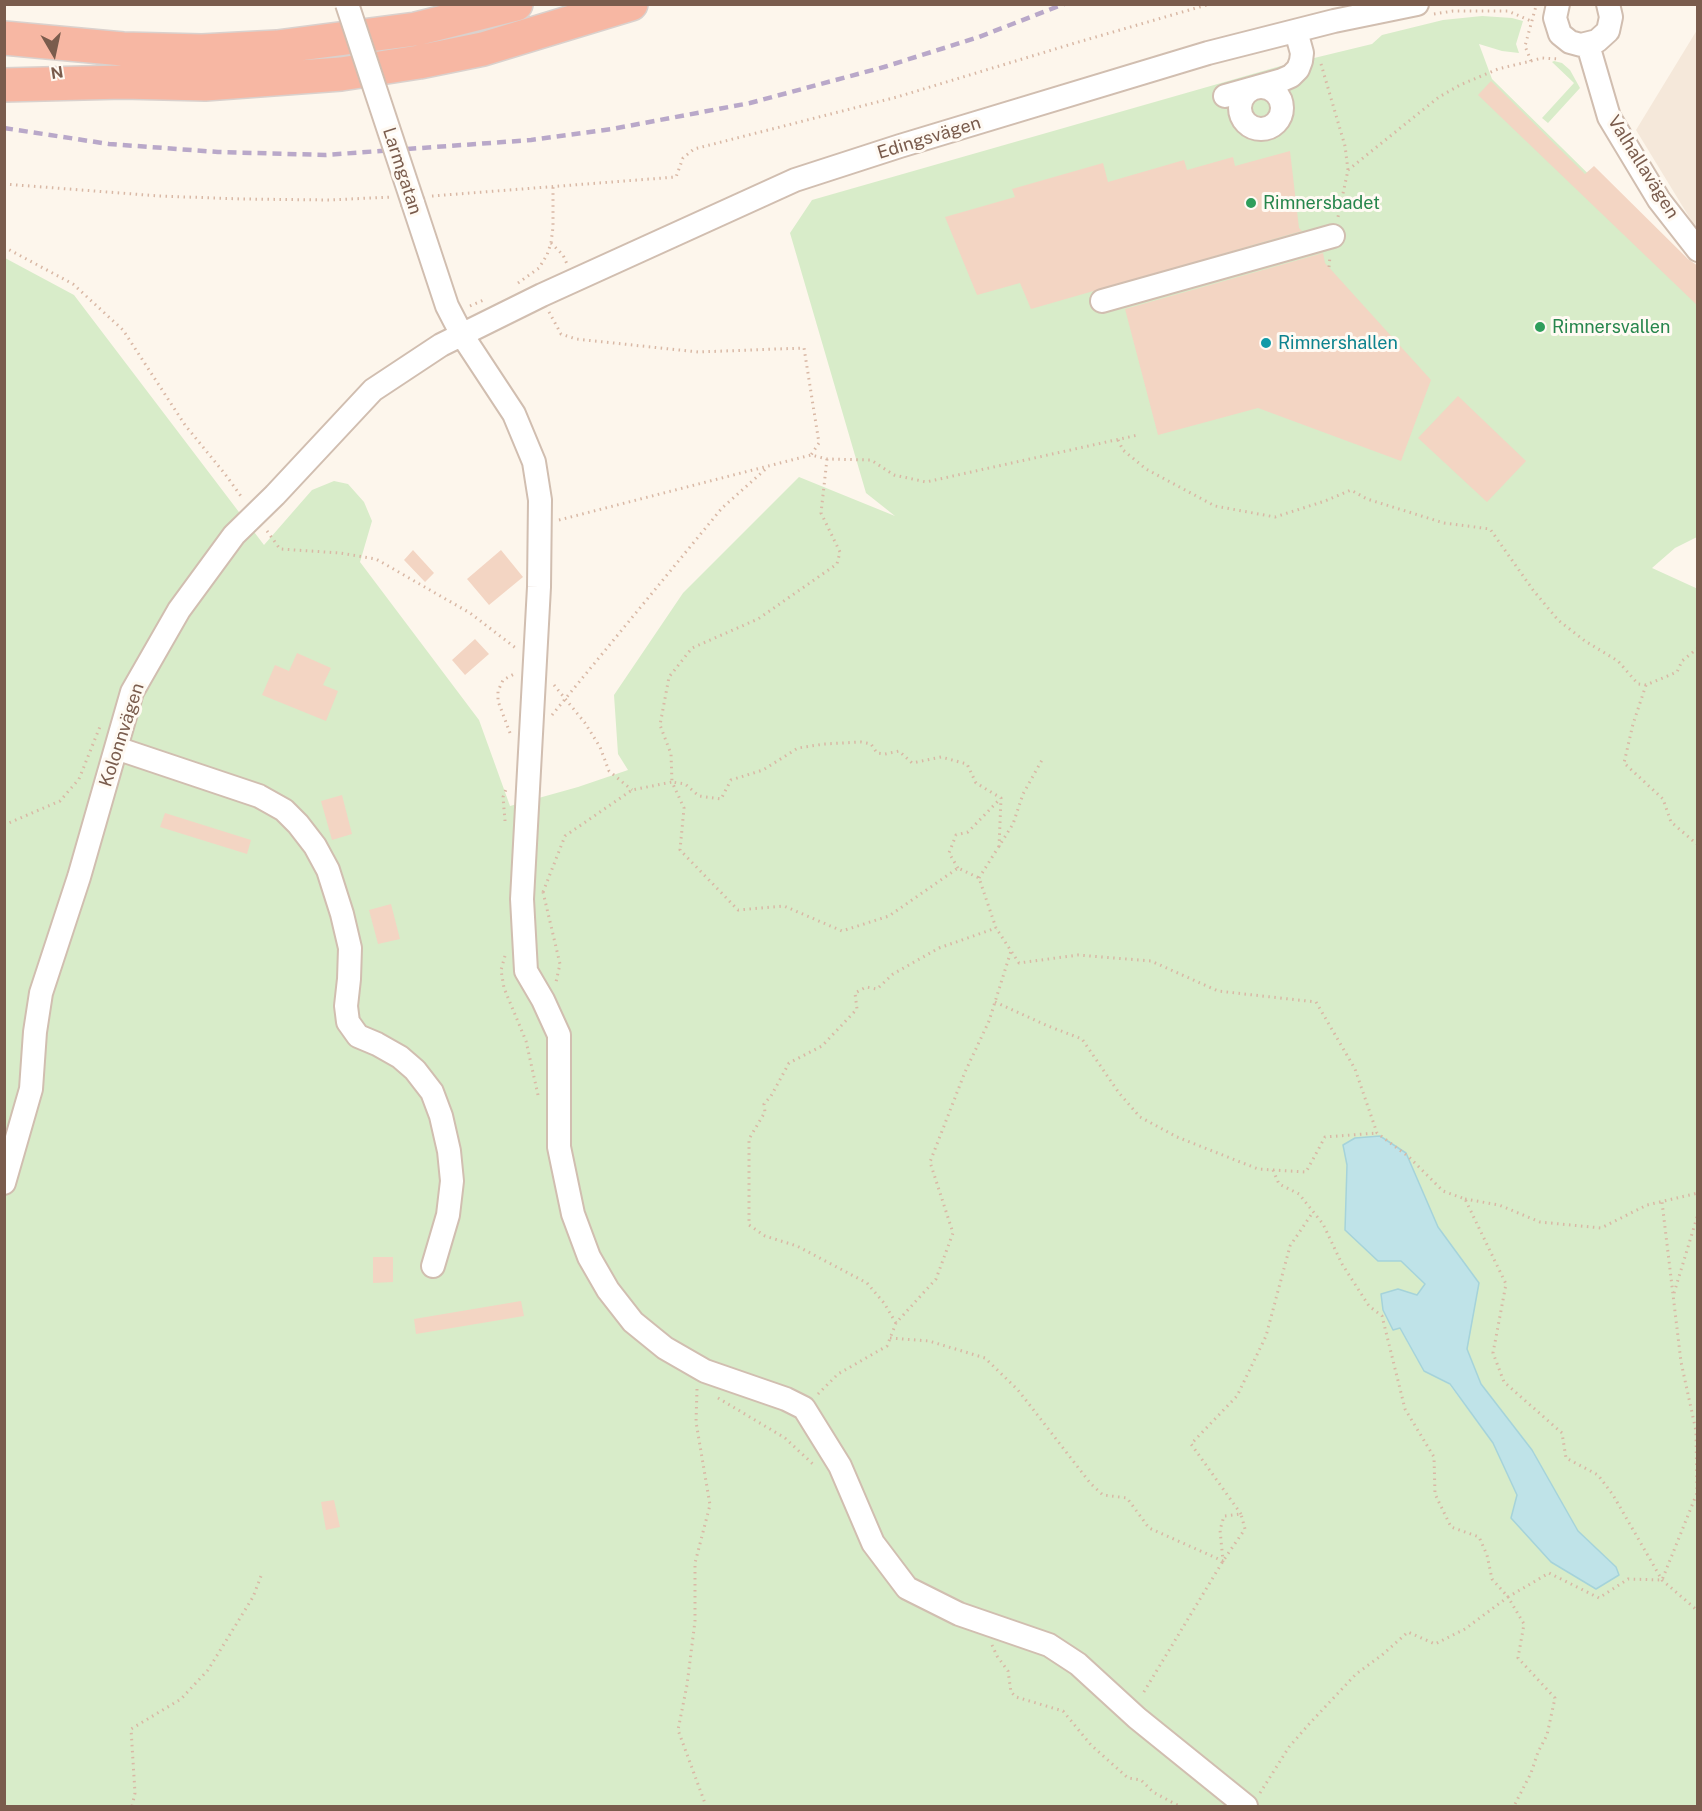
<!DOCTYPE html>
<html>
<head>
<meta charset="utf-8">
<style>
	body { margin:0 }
	#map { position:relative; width:1702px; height:1811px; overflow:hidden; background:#fdf6ec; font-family:"Public Sans",sans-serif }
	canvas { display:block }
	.frame { position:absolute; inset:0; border:6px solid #7a5c4d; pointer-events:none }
	.north { position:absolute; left:24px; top:24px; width:60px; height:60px; -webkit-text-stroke:4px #fffaf3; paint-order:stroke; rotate:171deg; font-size:16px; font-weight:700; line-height:24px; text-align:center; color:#7a5c4d }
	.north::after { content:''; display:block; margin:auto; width:21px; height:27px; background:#7a5c4d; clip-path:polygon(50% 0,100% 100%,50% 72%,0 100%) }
</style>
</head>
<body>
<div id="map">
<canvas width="1702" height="1811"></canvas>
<div class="frame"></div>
<div class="north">N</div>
</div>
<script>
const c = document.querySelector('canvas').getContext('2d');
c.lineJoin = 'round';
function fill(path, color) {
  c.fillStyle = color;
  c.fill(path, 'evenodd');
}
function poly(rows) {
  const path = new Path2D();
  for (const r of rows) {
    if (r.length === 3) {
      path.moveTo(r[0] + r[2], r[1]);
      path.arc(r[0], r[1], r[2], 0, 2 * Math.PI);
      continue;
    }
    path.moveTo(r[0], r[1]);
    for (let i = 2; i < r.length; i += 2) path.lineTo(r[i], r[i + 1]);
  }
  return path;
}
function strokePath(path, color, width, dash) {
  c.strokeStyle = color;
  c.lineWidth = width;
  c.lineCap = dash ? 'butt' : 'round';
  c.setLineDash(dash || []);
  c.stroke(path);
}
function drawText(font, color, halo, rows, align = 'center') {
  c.font = font + ' "Public Sans",sans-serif';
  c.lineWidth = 6;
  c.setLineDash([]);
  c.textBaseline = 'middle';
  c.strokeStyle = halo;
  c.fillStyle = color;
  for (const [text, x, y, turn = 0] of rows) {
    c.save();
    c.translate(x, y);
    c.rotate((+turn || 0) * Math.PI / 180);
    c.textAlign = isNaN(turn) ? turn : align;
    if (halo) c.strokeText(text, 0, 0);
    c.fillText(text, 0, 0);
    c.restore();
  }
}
fill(poly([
	[1697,30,1697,230,1636,130]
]), '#f5e8da');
fill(poly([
	[1482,16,1512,18,1523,21,1516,44,1519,53,1502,51,1479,44,1492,79,1697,281,1697,537,1675,548,1652,568,1698,589,1697,1806,5,1806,5,258,74,295,264,545,312,490,334,481,348,484,364,502,372,521,360,562,479,720,510,806,578,787,628,770,618,754,614,695,683,593,799,477,895,516,866,493,790,233,812,200,1277,67,1372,44,1382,35,1443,20],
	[1406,1153,1438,1227,1479,1283,1467,1349,1481,1384,1532,1450,1578,1531,1616,1567,1619,1575,1595,1589,1517,1495,1493,1443,1449,1384,1424,1371,1399,1327,1398,1289,1417,1295,1425,1284,1347,1208,1347,1165],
	[1554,61,1562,63,1570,70,1580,88,1548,123,1542,118,1574,83,1552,62]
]), '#d8ecc9');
const water = poly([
	[1380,1136,1406,1153,1438,1227,1479,1283,1467,1349,1481,1384,1532,1450,1578,1531,1616,1567,1619,1575,1596,1589,1551,1562,1511,1518,1517,1495,1493,1443,1450,1384,1424,1371,1400,1328,1393,1330,1383,1310,1381,1294,1398,1289,1417,1295,1425,1284,1401,1261,1378,1261,1345,1230,1347,1165,1343,1145,1355,1138,1380,1136]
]);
fill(water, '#bfe3e8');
strokePath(water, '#a5d3da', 1.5);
fill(poly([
	[1491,81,1585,174,1594,166,1688,259,1698,266,1698,306,1478,95],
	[1290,151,1299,228,1302,231,1031,309,1020,283,977,295,945,217,1015,197,1012,189,1103,163,1108,182,1184,160,1187,170,1233,157,1235,166],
	[1323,253,1325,263,1431,380,1401,461,1258,408,1158,435,1125,309],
	[1458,396,1526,461,1487,502,1418,438],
	[413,550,434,573,425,582,404,560],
	[501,550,523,577,489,605,467,579],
	[475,639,489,654,465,675,452,660],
	[297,653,331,668,323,685,338,691,326,721,262,695,275,665,289,671],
	[342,795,352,834,332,840,321,801],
	[165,813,251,840,247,854,160,827],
	[391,904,400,939,378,944,369,910],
	[373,1257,393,1257,393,1282,373,1283],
	[521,1301,524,1316,416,1334,414,1319],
	[334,1500,340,1527,326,1530,321,1502]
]), '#f3d5c3');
const minor = poly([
	[1558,4,1555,18,1560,34,1570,42,1581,45,1597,41,1608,31,1611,17,1608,4],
	[1588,45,1609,117,1659,200,1698,250],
	[1261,108,21],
	[1225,96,1282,80,1291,76,1298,69,1301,61,1302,53,1296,31],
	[413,203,447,306,462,335,514,414,534,462,540,500,539,587,522,899,526,971,543,1000,559,1035,559,1147,573,1214,589,1257,608,1290,633,1322,665,1348,705,1371,786,1399,804,1408,840,1466,873,1543,907,1588,959,1614,1049,1645,1078,1664,1137,1718,1246,1806],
	[1102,301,1333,236],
	[116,748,259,796,284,810,298,824,315,846,328,870,342,914,350,948,349,979,346,1006,348,1022,358,1036,377,1044,400,1057,415,1070,432,1092,441,1116,449,1151,452,1181,448,1215,433,1266],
	[4,1183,31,1089,35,1032,41,993,79,877,132,692,179,610,234,535,275,495,373,390,441,345,542,295,795,180,900,146,1208,53,1334,21,1417,4]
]);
const highway = poly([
	[4,38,123,49,202,51,277,47,416,29,516,4],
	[4,85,123,82,205,84,341,74,419,62,483,49,631,4]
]);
strokePath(minor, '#d1beb0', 26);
strokePath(highway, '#dad1cd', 36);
strokePath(poly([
	[1434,14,1453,11,1508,11,1531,21],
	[1531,61,1542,58,1559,59],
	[1321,64,1345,146,1348,170,1338,217],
	[1348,170,1439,97,1460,85,1498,69,1531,61,1525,46,1536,6],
	[4,184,159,196,242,199,329,200,392,197],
	[432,196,676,177,683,158,694,149,897,97,1075,43,1210,4],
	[551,243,563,255,567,264],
	[4,247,73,284,123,330,185,425,225,474,243,499],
	[1329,267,1330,256],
	[518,283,539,268,547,255,551,243,553,227,553,187],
	[470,306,486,299],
	[549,312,561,334,576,339,698,352,804,348,819,443,811,455],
	[1118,440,1123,450,1146,469,1215,506,1275,517,1325,501,1351,490,1367,499,1444,523,1490,529,1533,590,1558,620,1585,641,1618,661,1638,684,1646,685,1677,672,1682,661,1698,648],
	[827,459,821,513,840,552,837,564,758,619,692,648,669,677,660,725,671,754,672,782,685,784,699,796,721,799,731,780,763,770,798,748,824,744,861,742,871,744,877,753,885,754,899,751,912,763,941,757,967,764,976,783,1001,798,999,847],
	[559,520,811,455,827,459,871,460,894,475,926,482,1138,435],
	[267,531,280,549,340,553,376,559,470,613,517,649],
	[554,685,585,723,600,747,609,771,632,790],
	[1646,685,1633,724,1624,763,1663,799,1671,822,1698,845],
	[552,715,722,508,768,467],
	[510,733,498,701,498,691,503,680,516,673],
	[505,821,503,797,507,787],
	[4,825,60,801,79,779,101,724],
	[958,868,949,853,956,835,968,832,999,800],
	[979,878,1013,824,1023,794,1042,760],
	[543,892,565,836,632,790,672,782,684,808,680,850,738,910,784,906,842,931,889,916,958,868,979,878,996,928,1019,963,1078,955,1151,961,1218,991,1316,1002,1355,1069,1377,1133,1409,1157,1443,1191,1465,1199,1506,1284,1493,1353,1504,1382,1562,1433,1566,1458,1598,1475,1613,1495,1662,1580,1698,1611],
	[543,892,560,964,556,982],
	[505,956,501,970,504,988,526,1041,538,1095],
	[995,1002,1048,1026,1082,1039,1119,1093,1140,1117,1177,1137,1258,1169,1306,1172,1325,1137,1377,1133],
	[1273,1170,1279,1184,1299,1194,1323,1224,1342,1264,1369,1306,1382,1316,1405,1409,1434,1457,1435,1494,1451,1527,1479,1537,1487,1555,1492,1579,1508,1597,1549,1573,1599,1598,1628,1579,1662,1580,1697,1493,1696,1431,1681,1362,1662,1202],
	[1465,1199,1499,1205,1540,1222,1601,1228,1647,1205,1698,1193],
	[1674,1293,1698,1214],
	[896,1323,884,1303,867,1283,797,1246,765,1236,749,1225,749,1139,765,1112,764,1104,771,1096,789,1063,822,1046,857,1009,855,993,866,987,877,989,893,974,939,948,996,928],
	[890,1338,929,1341,985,1358,1018,1390,1091,1484,1103,1495,1127,1498,1149,1528,1223,1561,1220,1530,1224,1516,1241,1514,1245,1529,1223,1561,1142,1695],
	[697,1389,696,1422,710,1505,695,1563,695,1621,687,1685,678,1730,706,1806],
	[818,1394,838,1374,887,1346,896,1323,936,1279,953,1233,930,1162,965,1072,989,1021,1011,951],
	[718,1398,785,1438,815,1466],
	[1241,1514,1191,1444,1237,1396,1266,1336,1290,1246,1313,1212],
	[992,1645,997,1656,1008,1671,1011,1692,1016,1697,1063,1711,1091,1745,1128,1778,1141,1780,1153,1792,1179,1806],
	[1260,1793,1289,1747,1310,1723,1356,1674,1382,1655,1408,1632,1435,1644,1465,1629,1508,1597,1524,1624,1518,1658,1555,1698,1547,1735,1538,1752,1531,1773,1514,1806],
	[132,1806,135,1793,131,1729,181,1699,208,1670,253,1597,261,1576]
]), '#d9b8a5', 3, [1.5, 4.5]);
strokePath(minor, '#fff', 22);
strokePath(highway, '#f7b7a3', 33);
strokePath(poly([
	[4,128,109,144,218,152,325,155,531,140,612,129,750,103,884,67,979,37,1064,4]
]), '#b9a8c9', 4.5, [9, 6]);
const minorBridge = poly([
	[347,4,413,203]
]);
strokePath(minorBridge, '#d1beb0', 26, []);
strokePath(minorBridge, '#fff', 22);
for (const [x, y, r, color] of [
	[1251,203,6,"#2e9e5b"],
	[1540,327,6,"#2e9e5b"],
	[1266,343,6,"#0f9aa8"]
]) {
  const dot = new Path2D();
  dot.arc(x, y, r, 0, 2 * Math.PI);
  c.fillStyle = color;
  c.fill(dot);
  strokePath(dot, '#fffaf3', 2);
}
drawText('18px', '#7a5c4d', '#fffaf3', [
	["Edingsvägen",929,138,-17],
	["Valhallavägen",1643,167,58],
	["Larmgatan",402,171,72],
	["Kolonnvägen",122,735,-72]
]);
drawText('18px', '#27864d', '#fffaf3', [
	["Rimnersbadet",1263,203],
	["Rimnersvallen",1552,327]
], 'left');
drawText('18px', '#0d838f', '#fffaf3', [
	["Rimnershallen",1278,343]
], 'left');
</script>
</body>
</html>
